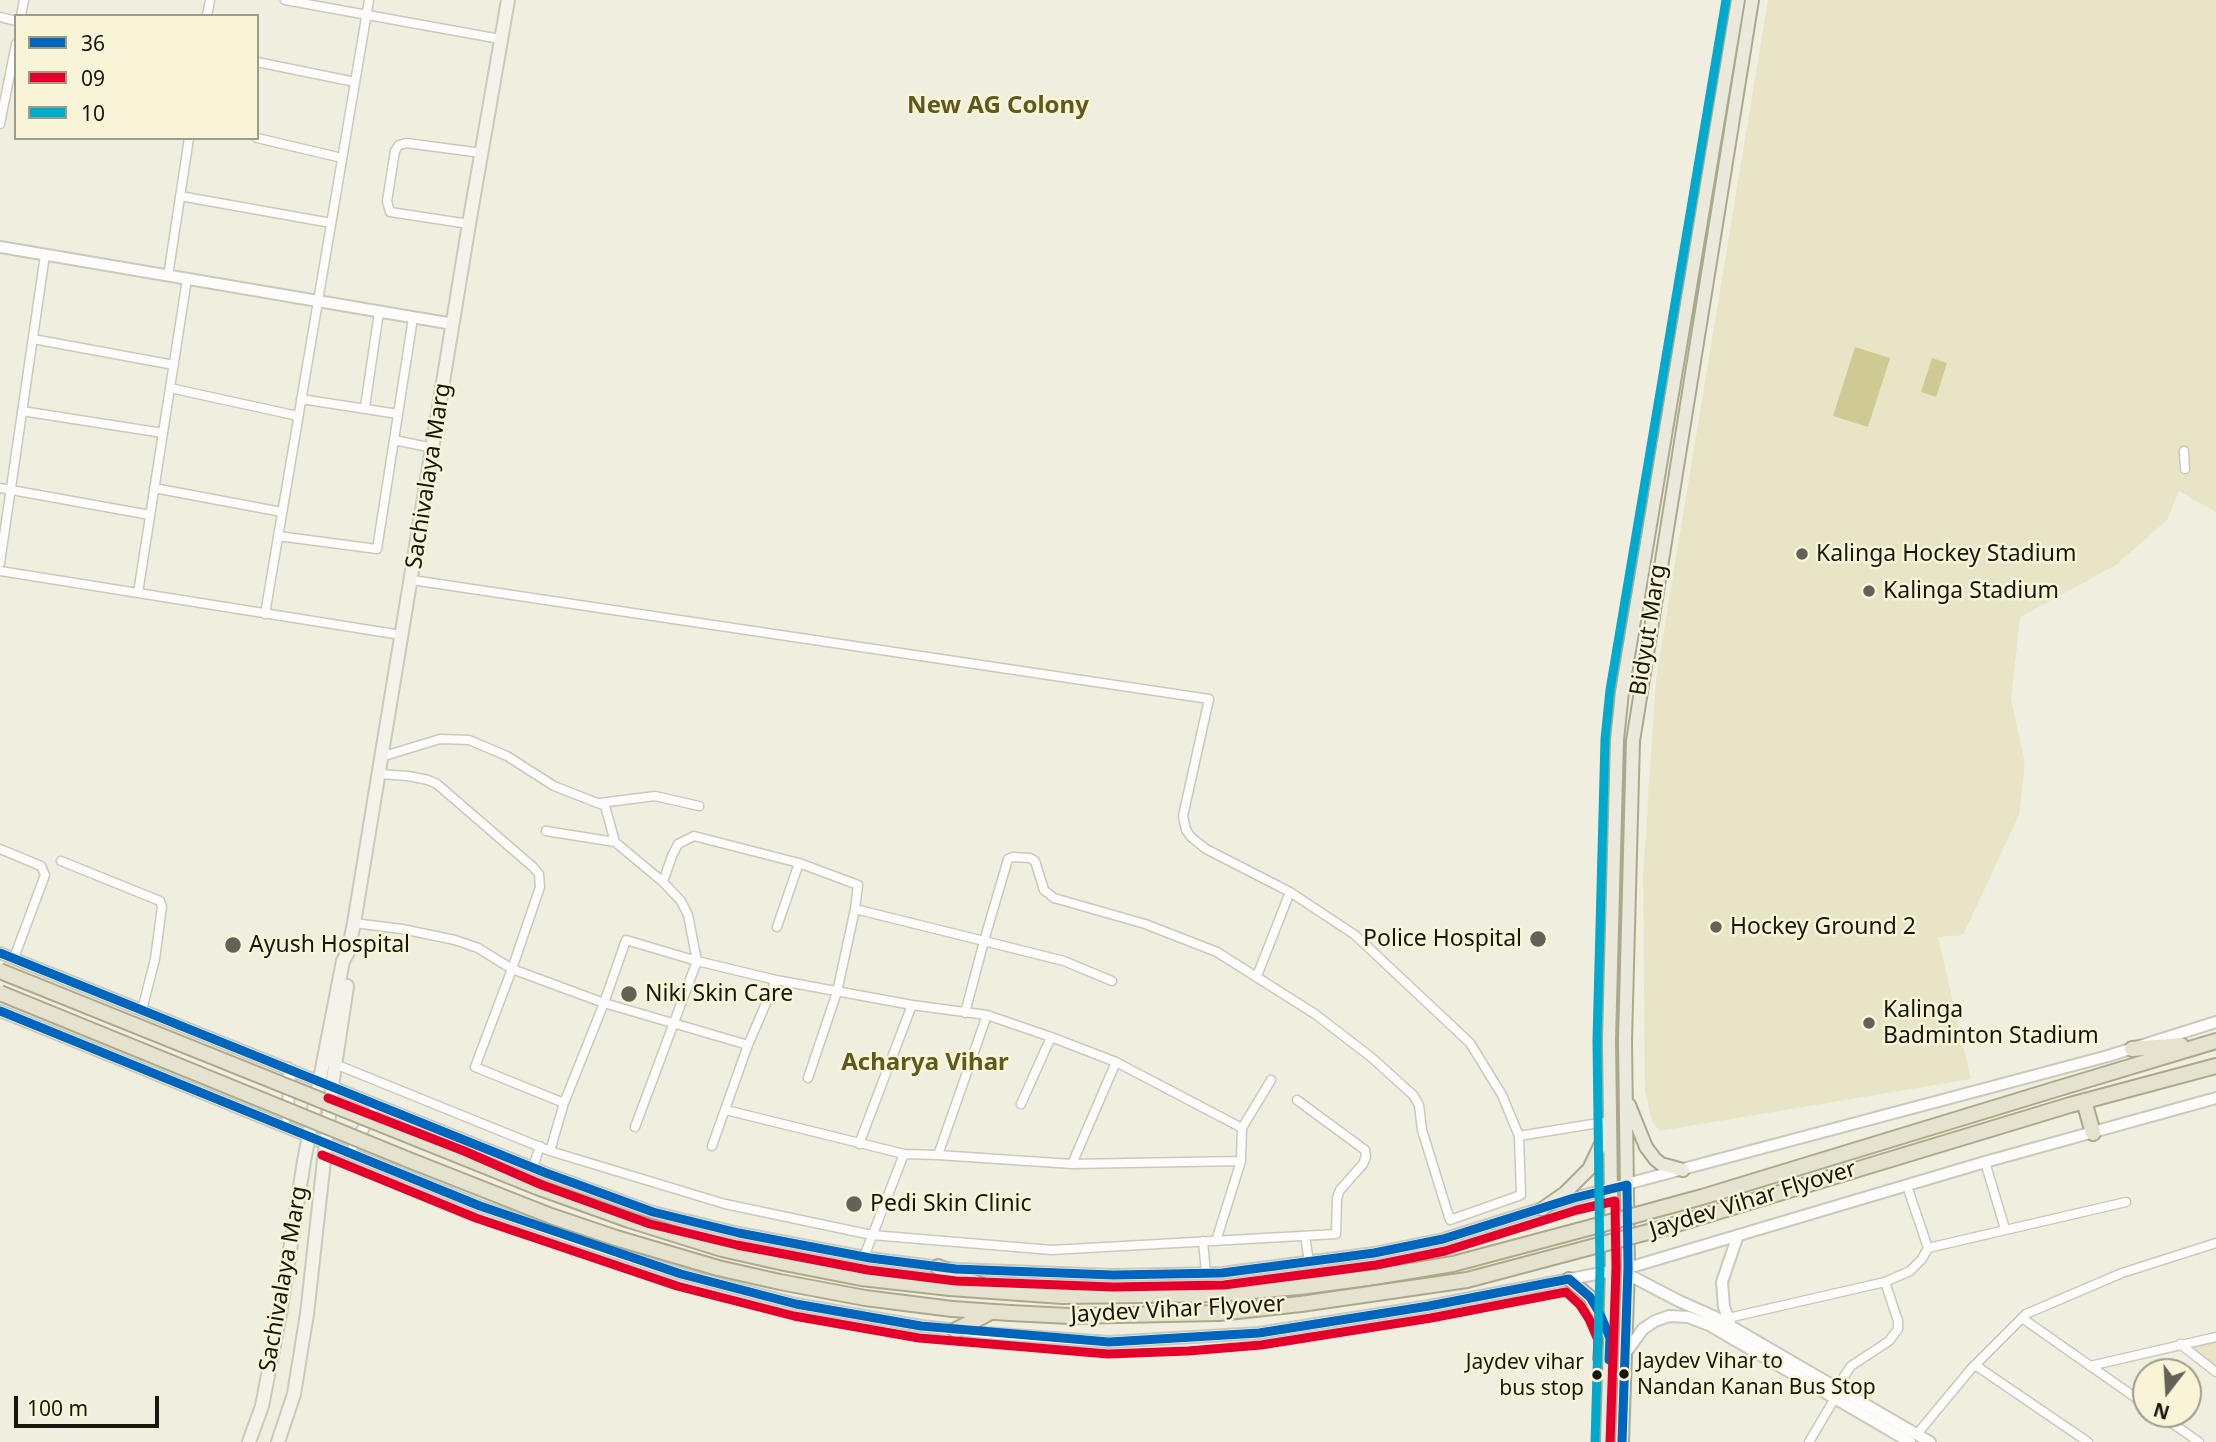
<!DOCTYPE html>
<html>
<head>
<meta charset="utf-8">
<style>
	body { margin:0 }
	#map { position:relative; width:2216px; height:1442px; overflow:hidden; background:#f0eedf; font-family:"Noto Sans",sans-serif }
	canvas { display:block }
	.legend { position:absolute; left:14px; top:14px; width:245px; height:126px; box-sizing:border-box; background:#f7f4d8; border:2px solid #9e9c87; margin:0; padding:9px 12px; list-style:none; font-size:21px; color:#18170d }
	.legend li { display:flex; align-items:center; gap:14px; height:35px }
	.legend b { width:35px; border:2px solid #9e9c87 }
	.north { position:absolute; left:2132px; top:1358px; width:70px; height:70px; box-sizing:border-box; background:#f7f4d8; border:2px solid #9e9c87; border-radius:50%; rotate:197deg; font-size:19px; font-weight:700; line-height:28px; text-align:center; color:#18170d }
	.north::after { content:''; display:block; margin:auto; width:24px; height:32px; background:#646256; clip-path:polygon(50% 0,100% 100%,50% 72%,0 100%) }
	.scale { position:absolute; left:14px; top:1396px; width:145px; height:32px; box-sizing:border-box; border:4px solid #18170d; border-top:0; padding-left:9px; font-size:21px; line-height:24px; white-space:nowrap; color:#18170d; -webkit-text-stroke:5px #f7f4d8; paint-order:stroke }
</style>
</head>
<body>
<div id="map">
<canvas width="2216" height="1442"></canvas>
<ul class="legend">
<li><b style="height:9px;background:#0065bd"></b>36</li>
<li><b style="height:9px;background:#e4002b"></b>09</li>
<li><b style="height:9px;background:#00a9ce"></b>10</li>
</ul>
<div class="north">N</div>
<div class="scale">100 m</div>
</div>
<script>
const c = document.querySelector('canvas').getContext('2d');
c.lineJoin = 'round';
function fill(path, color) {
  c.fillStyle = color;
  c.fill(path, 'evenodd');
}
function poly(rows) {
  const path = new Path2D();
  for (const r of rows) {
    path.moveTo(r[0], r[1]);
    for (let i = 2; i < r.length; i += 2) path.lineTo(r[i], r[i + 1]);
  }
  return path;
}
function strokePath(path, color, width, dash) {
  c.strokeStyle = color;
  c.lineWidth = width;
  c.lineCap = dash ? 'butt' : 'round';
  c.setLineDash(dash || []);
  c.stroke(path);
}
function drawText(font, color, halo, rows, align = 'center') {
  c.font = font + ' "Noto Sans",sans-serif';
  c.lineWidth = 5;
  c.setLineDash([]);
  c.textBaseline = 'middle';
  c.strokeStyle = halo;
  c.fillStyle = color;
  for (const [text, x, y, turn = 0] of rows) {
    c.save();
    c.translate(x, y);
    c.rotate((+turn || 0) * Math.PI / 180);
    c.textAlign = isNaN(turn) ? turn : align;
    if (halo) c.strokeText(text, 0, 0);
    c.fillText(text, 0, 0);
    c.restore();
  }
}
fill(poly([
	[1768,0,2216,0,2216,512,2179,491,2167,520,2116,565,2020,617,2011,699,2025,763,2019,815,1963,935,1938,937,1971,1079,1659,1131,1652,1121,1645,1091,1643,877,1656,679],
	[2216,1337,2216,1372,2180,1344]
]), '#e8e4c6');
fill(poly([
	[1855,347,1890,358,1868,427,1833,416],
	[1932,358,1947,363,1936,397,1921,392]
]), '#cfc993');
const minor = poly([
	[285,0,500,39],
	[21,16,24,0],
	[207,16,210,0],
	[0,17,16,21],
	[257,62,355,82],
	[0,124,16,44],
	[257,138,342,158],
	[180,196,331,223],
	[469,224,390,212,387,201,395,151,399,145,406,143,482,153],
	[168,276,189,138],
	[33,339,174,365],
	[170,388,298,416],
	[301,399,398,414],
	[365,407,379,312],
	[22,411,163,433],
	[394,440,433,448],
	[2184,451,2185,469],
	[0,488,150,515],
	[154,488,282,512],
	[278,536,377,549,413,318],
	[0,563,45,255],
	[0,571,401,635],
	[412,580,1209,699,1183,816,1186,830,1191,837,1206,849,1290,892,1355,935,1470,1043,1502,1095,1519,1136,1521,1195,1450,1220,1422,1130,1419,1105,1413,1095,1371,1057,1315,1014,1217,952,1145,924,1054,898,1044,890,1035,861,1030,858,1013,857,1008,859,984,941,1064,961,1112,981],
	[138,593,187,279],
	[265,614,369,0],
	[381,757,440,739,469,740,507,756,554,786,605,806,615,842],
	[600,803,655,796,699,806],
	[546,831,615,842,663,882,681,901,688,915,697,961,635,1127],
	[0,849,41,866,45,875,14,958],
	[61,861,160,901,162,907,155,959,142,1010],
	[663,882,672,856,678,844,694,836,799,863,858,885,855,909,837,992,808,1078],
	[855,909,984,941,965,1013],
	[354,923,402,929,455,940,478,948,512,969,540,887,539,874,533,867,437,784,428,780,408,776,379,774],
	[777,927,799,863],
	[1257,976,1290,892],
	[748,1045,776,980,912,1005,987,1015,1051,1037,1116,1062,1242,1128],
	[335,1064,550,1151,725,1204,872,1235,1052,1250,1336,1234,1337,1198,1340,1190,1363,1164,1366,1156,1365,1150,1297,1100],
	[564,1103,475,1067,512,969,604,1003,626,940,697,961,776,980],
	[1021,1104,1051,1037],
	[726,1110,904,1154],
	[1519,1136,1611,1121],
	[859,1144,912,1005],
	[550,1151,564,1103,604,1003,748,1045,712,1146],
	[938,1155,1072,1164,1241,1161],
	[1985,1162,2005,1229],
	[1072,1164,1116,1062],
	[533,1167,540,1146],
	[1305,1236,1309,1262],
	[1203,1241,1206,1273],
	[1216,1241,1241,1161,1242,1128,1271,1080],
	[1928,1248,2126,1202],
	[864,1257,904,1154,938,1155,987,1015],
	[1728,1318,1885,1282,1910,1271,1922,1259,1928,1248,1907,1186],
	[2022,1318,2146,1405],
	[2180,1344,2216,1372],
	[1975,1365,2088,1442],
	[2090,1366,2216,1337],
	[1837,1387,1851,1366,1889,1341,1898,1329,1898,1321,1885,1282],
	[2159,1414,2199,1442],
	[1917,1434,1971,1369,2026,1314,2122,1273,2216,1243],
	[1809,1442,1835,1398]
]);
const tertiary = poly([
	[0,247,453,324],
	[0,953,546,1173,653,1212,739,1233,870,1258,956,1269,1113,1275,1222,1273,1374,1253,1443,1239,1574,1198,2108,1056,2216,1022],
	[0,1011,480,1206,575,1239,681,1274,796,1304,921,1326,987,1333,1109,1342,1259,1333,1429,1306,1612,1271],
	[287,1117,290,1080,288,1068],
	[354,1145,372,1113],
	[1628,1268,1985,1162,2216,1098],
	[1627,1274,1679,1301,1715,1317,1930,1442],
	[1731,1326,1724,1307,1722,1282,1738,1235],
	[1624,1355,1643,1329,1655,1321,1669,1316,1688,1317,1709,1325,1910,1442]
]);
const secondary = poly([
	[249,1442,262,1406,280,1314,304,1161,343,961,348,952,354,923,469,224,508,0],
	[278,1442,294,1394,307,1314,333,1079,347,986]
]);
const primary = poly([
	[1629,1105,1646,1147,1655,1159,1661,1164,1683,1170],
	[1542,1209,1565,1193,1589,1169,1609,1127],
	[1569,1279,1590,1297,1609,1335],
	[1607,1442,1612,1271,1609,1040,1617,740,1622,692,1738,0],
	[1622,1442,1628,1268,1625,1040,1633,741,1752,0]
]);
const trunk = poly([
	[2132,1049,2181,1045],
	[2063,1087,2216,1041],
	[2084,1101,2093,1133],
	[1667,1227,2070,1105,2216,1066],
	[938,1267,982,1286],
	[950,1288,1062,1296,1217,1294,1299,1287,1368,1278,1453,1264,1592,1227],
	[952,1309,1010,1313],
	[956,1330,989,1313]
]);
strokePath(minor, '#cac9bd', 11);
strokePath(tertiary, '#cac9bd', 14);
strokePath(secondary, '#cac9bd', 16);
strokePath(primary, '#aca98b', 16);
strokePath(trunk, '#aca98b', 18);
strokePath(minor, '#fdfcfa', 8);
strokePath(tertiary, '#fdfcfa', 10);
strokePath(secondary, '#f4f3ea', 12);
strokePath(primary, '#ebe9db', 12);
strokePath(trunk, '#e5e2d0', 14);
const trunkBridge = poly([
	[0,971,537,1187,629,1220,722,1249,784,1263,861,1278,950,1288],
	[0,993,409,1160,551,1216,616,1238,718,1268,780,1282,865,1298,952,1309],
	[1592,1227,1702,1197,2063,1087],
	[1010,1313,1069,1316,1219,1313,1301,1304,1467,1280,1667,1227]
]);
strokePath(trunkBridge, '#aca98b', 18, []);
strokePath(trunkBridge, '#e5e2d0', 14);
strokePath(poly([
	[0,953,546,1173,653,1212,739,1233,870,1258,956,1269,1113,1275,1222,1273,1374,1253,1443,1239,1574,1198,1627,1185,1628,1268,1622,1442],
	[0,1011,480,1206,681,1274,796,1304,921,1326,1109,1342,1259,1333,1429,1306,1569,1279,1590,1297,1600,1314,1610,1338,1609,1360]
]), '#0065bd', 9);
strokePath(poly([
	[328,1098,464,1151,542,1185,650,1224,737,1245,868,1270,956,1281,1113,1287,1224,1285,1376,1265,1445,1251,1577,1210,1615,1201,1616,1268,1610,1442],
	[322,1155,476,1218,677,1286,794,1316,919,1338,1108,1354,1188,1351,1261,1345,1431,1318,1566,1292,1580,1305,1589,1319,1598,1340,1597,1359]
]), '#e4002b', 9);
strokePath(poly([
	[1595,1442,1600,1271,1597,1040,1605,739,1610,690,1726,0]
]), '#00a9ce', 9);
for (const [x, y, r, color] of [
	[1802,554,7,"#646256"],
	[1869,591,7,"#646256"],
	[1716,927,7,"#646256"],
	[1538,939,9,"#646256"],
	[233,945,9,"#646256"],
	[629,994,9,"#646256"],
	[1869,1023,7,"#646256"],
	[854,1204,9,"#646256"],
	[1624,1374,6,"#18170d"],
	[1597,1375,6,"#18170d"]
]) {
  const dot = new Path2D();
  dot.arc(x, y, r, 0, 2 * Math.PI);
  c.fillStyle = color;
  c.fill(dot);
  strokePath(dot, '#f7f4d8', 2.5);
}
drawText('21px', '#18170d', '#f7f4d8', [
	["Jaydev Vihar to",1637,1362],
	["Nandan Kanan Bus Stop",1637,1388],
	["Jaydev vihar",1584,1363,"right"],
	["bus stop",1584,1389,"right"]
], 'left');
drawText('23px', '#18170d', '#f7f4d8', [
	["Sachivalaya Marg",429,476,-81],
	["Bidyut Marg",1649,630,-81],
	["Jaydev Vihar Flyover",1753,1200,-17],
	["Sachivalaya Marg",284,1279,-80],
	["Jaydev Vihar Flyover",1178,1310,-3]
]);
drawText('23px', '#18170d', '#f7f4d8', [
	["Kalinga Hockey Stadium",1816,554],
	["Kalinga Stadium",1883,591],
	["Hockey Ground 2",1730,927],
	["Police Hospital",1522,939,"right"],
	["Ayush Hospital",249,945],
	["Niki Skin Care",645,994],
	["Kalinga",1883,1010],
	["Badminton Stadium",1883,1036],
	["Pedi Skin Clinic",870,1204]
], 'left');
drawText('bold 24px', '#60591d', '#f7f4d8', [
	["New AG Colony",998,106],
	["Acharya Vihar",925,1063]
]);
</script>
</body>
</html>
